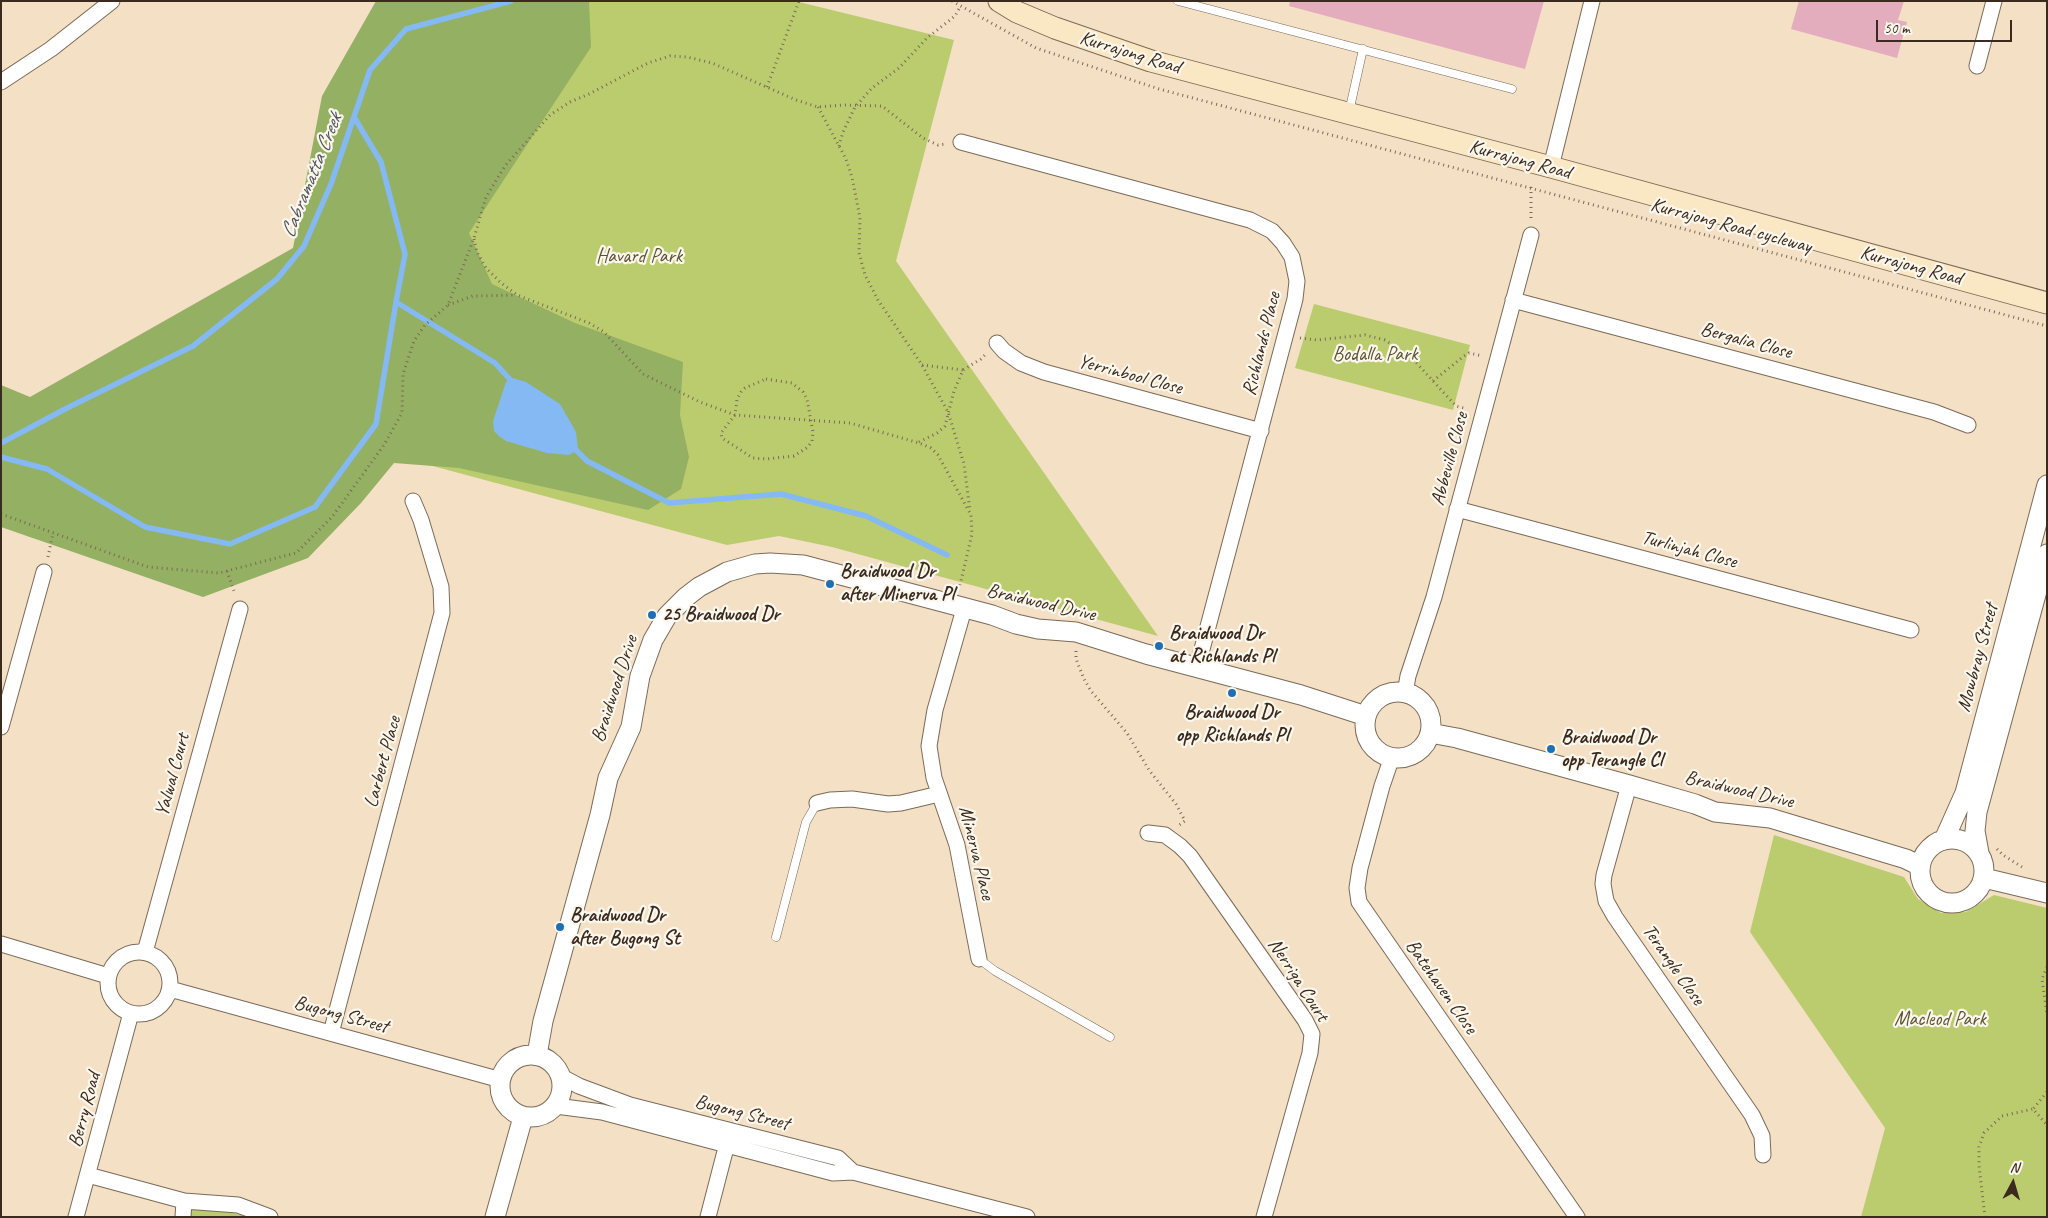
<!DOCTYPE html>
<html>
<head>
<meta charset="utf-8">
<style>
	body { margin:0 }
	#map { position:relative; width:2048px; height:1218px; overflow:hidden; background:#f3e0c5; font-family:Caveat,sans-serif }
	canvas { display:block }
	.frame { position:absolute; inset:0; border:2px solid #3b2a1e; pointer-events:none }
	.north { position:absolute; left:1988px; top:1158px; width:50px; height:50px; -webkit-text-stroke:4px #fbf7ec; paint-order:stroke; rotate:6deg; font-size:14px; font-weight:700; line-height:20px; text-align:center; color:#3b2a1e }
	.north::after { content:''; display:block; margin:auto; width:18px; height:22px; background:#3b2a1e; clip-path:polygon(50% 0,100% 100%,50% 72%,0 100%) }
	.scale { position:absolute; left:1876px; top:20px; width:136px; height:22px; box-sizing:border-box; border:2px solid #3b2a1e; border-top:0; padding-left:6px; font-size:15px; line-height:18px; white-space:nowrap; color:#3b2a1e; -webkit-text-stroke:4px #fbf7ec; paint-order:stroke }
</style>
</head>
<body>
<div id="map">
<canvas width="2048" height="1218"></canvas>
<div class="frame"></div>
<div class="north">N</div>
<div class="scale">50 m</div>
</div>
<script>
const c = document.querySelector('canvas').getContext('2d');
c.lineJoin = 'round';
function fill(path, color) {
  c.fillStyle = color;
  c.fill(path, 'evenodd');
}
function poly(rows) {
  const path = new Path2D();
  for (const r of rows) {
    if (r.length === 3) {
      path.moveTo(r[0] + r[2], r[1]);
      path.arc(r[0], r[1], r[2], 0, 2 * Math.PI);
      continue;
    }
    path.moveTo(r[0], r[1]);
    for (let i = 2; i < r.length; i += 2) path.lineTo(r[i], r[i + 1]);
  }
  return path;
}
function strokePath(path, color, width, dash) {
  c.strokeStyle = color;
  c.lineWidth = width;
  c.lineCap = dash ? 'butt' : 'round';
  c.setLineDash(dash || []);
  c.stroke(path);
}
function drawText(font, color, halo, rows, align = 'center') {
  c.font = font + ' Caveat,sans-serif';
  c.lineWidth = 4.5;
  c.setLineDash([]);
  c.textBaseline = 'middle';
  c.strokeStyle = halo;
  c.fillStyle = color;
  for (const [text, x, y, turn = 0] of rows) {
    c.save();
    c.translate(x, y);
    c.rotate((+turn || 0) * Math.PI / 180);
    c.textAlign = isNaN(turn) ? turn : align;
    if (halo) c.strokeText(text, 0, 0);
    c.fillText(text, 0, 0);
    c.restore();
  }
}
fill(poly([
	[512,1,795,1,954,40,896,261,1158,636,832,547,779,536,727,545,388,454,204,587,27,536,1,516,1,452,326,250],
	[1314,304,1470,345,1453,410,1295,368],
	[1774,835,1904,877,1918,899,1941,913,1966,912,1994,895,2047,908,2047,1217,1861,1217,1885,1128,1750,932],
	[223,1207,233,1213,248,1217,189,1217,191,1209]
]), '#bbcc6f');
fill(poly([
	[376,1,589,1,591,47,469,233,492,284,575,323,683,362,680,415,689,457,681,489,648,510,459,468,394,463,361,503,308,558,203,597,1,527,1,385,30,397,293,248,322,96]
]), '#94b062');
fill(poly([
	[513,378,526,382,560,404,576,432,578,450,569,455,547,453,506,441,500,437,494,431,493,421,506,382]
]), '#84b9f3');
strokePath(poly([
	[396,302,495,363,515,385],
	[1,443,67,408,193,346,277,279,304,246,331,184,370,70,406,29,511,1],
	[572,446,587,461,669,503,781,494,866,516,947,555],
	[1,457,47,469,145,527,230,544,315,507,376,424,396,302,405,254,381,162,354,117]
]), '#84b9f3', 5.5);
fill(poly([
	[1290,1,1544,1,1525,69,1289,6],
	[1799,1,1904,1,1898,20,1907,22,1897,58,1791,29]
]), '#e3adbd');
const service = poly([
	[1178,1,1512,89],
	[1349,112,1363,49],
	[776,937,806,822,817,803],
	[979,959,995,971,1110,1037]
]);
const minor = poly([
	[1977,66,1994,1],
	[1,82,51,49,112,1],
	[961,142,1250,220,1272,231,1283,243,1292,257,1297,281,1295,299,1197,668],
	[1551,167,1592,1],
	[1513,300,1934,412,1968,425],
	[997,343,1004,351,1021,363,1044,372,1261,431],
	[1457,509,1911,630],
	[964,609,935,710,929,746,934,778,957,845,979,959],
	[1405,693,1408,676,1434,597,1531,235],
	[1,727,44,572],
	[1392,757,1382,786,1360,868,1357,888,1359,902,1577,1217],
	[1629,785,1604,875,1603,884,1606,901,1615,917,1752,1115,1762,1136,1763,1155],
	[817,803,830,800,852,799,888,804,901,803,939,794],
	[1148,833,1165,835,1180,846,1190,856,1305,1020,1312,1034,1310,1053,1264,1217],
	[1,944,108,976],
	[139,983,31],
	[145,952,240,609],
	[170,989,501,1080],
	[331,1033,442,613,441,587,421,520,413,501],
	[562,1077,579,1086,630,1105,838,1158,853,1172],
	[556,1106,602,1112,833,1173,853,1172,1027,1217],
	[88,1175,184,1201,238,1205,270,1217],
	[76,1217,131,1013],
	[183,1217,184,1201],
	[708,1217,729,1136]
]);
const tertiary = poly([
	[1398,725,33],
	[1430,733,1457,738,1629,785,1695,804,1715,812,1770,818,1906,859,1920,866],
	[1952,871,32],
	[1944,840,1965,793,2047,485],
	[1979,853,1975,831,1977,812,2047,554],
	[1984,878,2047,893],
	[531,1086,31],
	[537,1055,543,1021,600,815,608,778,631,727,640,676,653,640,667,616,686,597,699,587,727,572,755,564,770,563,803,565,992,615,1016,624,1038,629,1076,632,1146,654,1301,695,1366,716],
	[495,1217,523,1117]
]);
const secondary = poly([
	[999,1,1017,12,1055,28,1151,61,1551,167,2047,303]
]);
strokePath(service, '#7b6a58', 9);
strokePath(minor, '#7b6a58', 17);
strokePath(tertiary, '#7b6a58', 21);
strokePath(secondary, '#7b6a58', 23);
strokePath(poly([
	[952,1,1036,48,1159,89,2047,326],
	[767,87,799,1],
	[818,107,846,159,852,177,860,218,859,253,865,275,878,300,922,365,948,412,964,464,970,511],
	[839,146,843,132,855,107,872,88,899,68,927,38,955,16,960,7],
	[1531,187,1531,219],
	[474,239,477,252,486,268,500,282,517,295,589,323,604,332,643,374,700,402,735,415,850,423,919,443,931,448,938,455,971,515,972,534,960,585],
	[448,305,473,296,516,295],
	[1300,338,1317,340,1365,335,1385,340,1411,357,1456,406,1467,409],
	[922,365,963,370],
	[766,379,792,383,803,392,807,399,813,432,812,441,808,447,794,456,766,459,753,458,722,438,721,433,735,415,737,399,741,392,745,388,766,379],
	[1433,381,1464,356,1469,353,1483,356],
	[919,442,937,433,945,426,954,391,963,370,981,359,987,353],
	[1,514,148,567,219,573,296,553,332,517,384,445,402,413,403,374,414,341,425,325,448,305,474,238,486,197,505,166,550,115,570,102,589,94,648,63,670,56,687,57,712,63,796,100,818,107,843,105,882,106,923,138,938,145,946,144],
	[48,557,53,533],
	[227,571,235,594],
	[1076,651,1076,659,1084,679,1091,691,1127,733,1149,770,1176,804,1185,821,1178,826],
	[1997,849,2003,855,2022,867],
	[2047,967,2042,979,2047,1014],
	[2047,1092,2033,1109,2047,1125],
	[1985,1217,1979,1166,1979,1147,1984,1133,2002,1116,2033,1109]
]), '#7b6a58', 3, [1, 4]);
strokePath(service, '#fff', 8);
strokePath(minor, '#fff', 15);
strokePath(tertiary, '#fff', 19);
strokePath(secondary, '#fae7c3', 21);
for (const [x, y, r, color] of [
	[830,584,5,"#1f6fb2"],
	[652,615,5,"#1f6fb2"],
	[1159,646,5,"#1f6fb2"],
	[1232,693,5,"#1f6fb2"],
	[1551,749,5,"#1f6fb2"],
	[560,927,5,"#1f6fb2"]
]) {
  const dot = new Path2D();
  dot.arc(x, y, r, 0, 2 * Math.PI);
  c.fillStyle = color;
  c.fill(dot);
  strokePath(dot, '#fbf7ec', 2);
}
drawText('20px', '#3b2a1e', '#fbf7ec', [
	["Kurrajong Road",1130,53,17],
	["Kurrajong Road",1520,160,15],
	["Kurrajong Road cycleway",1731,226,15],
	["Kurrajong Road",1911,266,15],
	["Bergalia Close",1746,341,15],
	["Richlands Place",1262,344,-76],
	["Yerrinbool Close",1130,375,15],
	["Abbeville Close",1450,459,-75],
	["Turlinjah Close",1689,550,15],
	["Braidwood Drive",1041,603,13],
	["Mowbray Street",1978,658,-75],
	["Braidwood Drive",615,689,-72],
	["Larbert Place",383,762,-75],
	["Yalwal Court",173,775,-75],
	["Braidwood Drive",1739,790,13],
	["Minerva Place",976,853,76],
	["Terangle Close",1673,965,55],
	["Nerriga Court",1298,980,57],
	["Batehaven Close",1441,987,55],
	["Bugong Street",341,1015,15],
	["Berry Road",85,1110,-75],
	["Bugong Street",742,1113,14]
]);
drawText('20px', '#5b5232', '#fbf7ec', [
	["Havard Park",639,257],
	["Bodalla Park",1375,355],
	["Macleod Park",1940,1020]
]);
drawText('bold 20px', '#3b2a1e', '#fbf7ec', [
	["Braidwood Dr",840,572],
	["after Minerva Pl",840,595],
	["25 Braidwood Dr",662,615],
	["Braidwood Dr",1169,634],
	["at Richlands Pl",1169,657],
	["Braidwood Dr",1232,713,"center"],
	["opp Richlands Pl",1232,736,"center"],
	["Braidwood Dr",1561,738],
	["opp Terangle Cl",1561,761],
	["Braidwood Dr",570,916],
	["after Bugong St",570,939]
], 'left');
drawText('italic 21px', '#51555e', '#fbf7ec', [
	["Cabramatta Creek",312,176,-68]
]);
</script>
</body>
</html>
